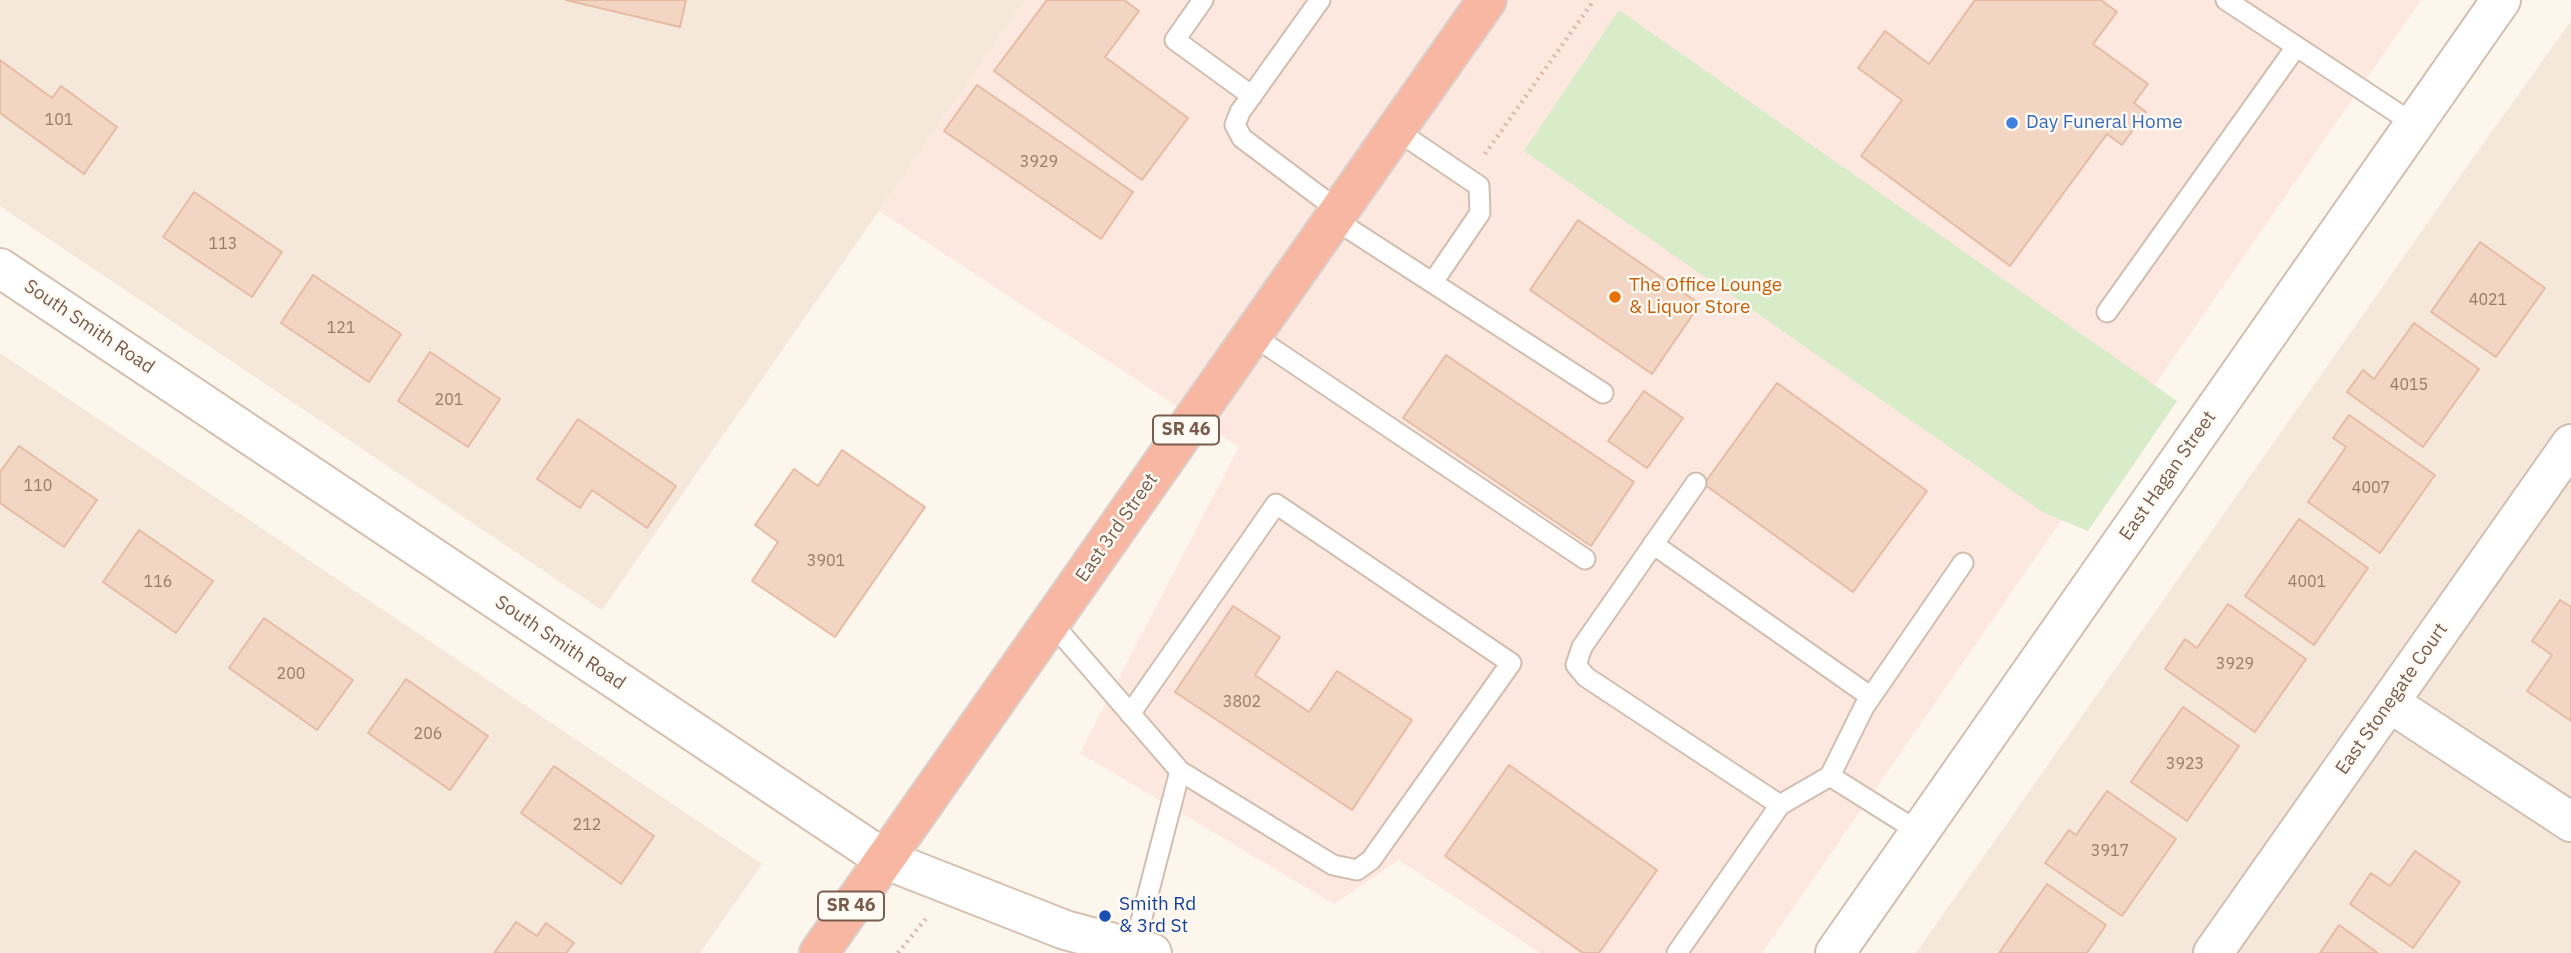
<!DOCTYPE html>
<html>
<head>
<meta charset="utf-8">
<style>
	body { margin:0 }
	canvas { display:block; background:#fdf6ec }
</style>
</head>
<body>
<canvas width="2571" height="953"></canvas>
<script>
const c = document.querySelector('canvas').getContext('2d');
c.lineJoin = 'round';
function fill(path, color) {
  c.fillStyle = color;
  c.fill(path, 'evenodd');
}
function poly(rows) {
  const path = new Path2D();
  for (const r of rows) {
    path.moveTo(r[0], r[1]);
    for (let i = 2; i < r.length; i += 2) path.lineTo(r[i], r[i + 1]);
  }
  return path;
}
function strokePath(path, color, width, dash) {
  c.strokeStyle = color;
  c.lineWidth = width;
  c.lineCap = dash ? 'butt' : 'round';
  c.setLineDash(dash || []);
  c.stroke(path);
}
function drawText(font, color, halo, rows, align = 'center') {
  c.font = font + ' "IBM Plex Sans",sans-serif';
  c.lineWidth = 5;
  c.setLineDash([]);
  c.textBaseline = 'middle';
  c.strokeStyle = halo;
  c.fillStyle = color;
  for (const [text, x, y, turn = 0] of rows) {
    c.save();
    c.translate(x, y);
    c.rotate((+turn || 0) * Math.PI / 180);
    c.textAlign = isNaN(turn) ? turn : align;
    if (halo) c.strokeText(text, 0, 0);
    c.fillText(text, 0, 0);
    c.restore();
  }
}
fill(poly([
	[0,0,1025,0,602,610,0,206],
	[2571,21,2571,953,1916,953,2463,172],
	[0,353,762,864,700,953,0,953]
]), '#f5e8da');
fill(poly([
	[1025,0,2421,0,1762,953,1540,953,1399,860,1334,904,1080,753,1239,447,879,211]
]), '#fde8e0');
fill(poly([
	[1619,10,2177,401,2088,531,2044,513,1524,151]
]), '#d8ecc9');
const building = poly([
	[566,0,686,0,680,27,566,0],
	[1047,0,1124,0,1139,11,1105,57,1188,118,1142,180,994,71,1047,0],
	[1975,0,2101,0,2117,12,2093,44,2148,84,2134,103,2146,112,2122,145,2107,134,2010,266,1861,156,1902,100,1858,68,1885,31,1929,64,1975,0],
	[0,60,52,98,61,86,117,127,84,174,0,113,0,60],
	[977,85,1133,192,1101,239,944,131,977,85],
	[194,192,282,252,252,297,163,237,194,192],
	[1578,220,1700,304,1652,374,1530,290,1578,220],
	[2480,242,2545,288,2496,357,2431,312,2480,242],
	[313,275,401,334,369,382,281,323,313,275],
	[2414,323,2479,369,2423,447,2347,392,2363,370,2374,379,2414,323],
	[430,352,500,399,468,447,398,401,430,352],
	[1446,355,1634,482,1591,546,1403,418,1446,355],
	[1777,383,1927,491,1853,592,1704,484,1777,383],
	[1644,391,1683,418,1647,468,1608,441,1644,391],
	[2349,415,2435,475,2380,553,2308,502,2346,447,2333,438,2349,415],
	[578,419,676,486,647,528,592,490,580,508,537,479,578,419],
	[19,446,97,500,64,547,0,503,0,472,19,446],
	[842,450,925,507,835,637,752,581,778,542,755,525,794,469,818,486,842,450],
	[2299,519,2368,568,2314,645,2245,596,2299,519],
	[139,530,213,581,176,633,103,582,139,530],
	[2560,600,2571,607,2571,721,2527,691,2552,655,2532,641,2560,600],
	[2228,604,2306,659,2255,732,2165,669,2185,639,2197,648,2228,604],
	[1233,606,1280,637,1255,675,1309,712,1337,671,1412,720,1352,810,1175,692,1233,606],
	[264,618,353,680,317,730,229,668,264,618],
	[406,679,488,736,450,790,368,733,406,679],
	[2183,707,2239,746,2187,821,2131,782,2183,707],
	[1509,765,1657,870,1599,953,1583,953,1445,856,1509,765],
	[554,766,654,836,621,884,521,813,554,766],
	[2107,791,2176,839,2122,916,2045,863,2069,830,2076,835,2107,791],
	[2415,851,2460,882,2413,948,2350,904,2371,873,2390,886,2415,851],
	[2047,884,2106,925,2087,953,1999,953,2047,884],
	[516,922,537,936,546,923,574,943,566,953,494,953,516,922],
	[2339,925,2378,953,2320,953,2339,925]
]);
fill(building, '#f3d5c3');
strokePath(building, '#e6bba3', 2);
const lane = poly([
	[1203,0,1175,40,1252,96],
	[1320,0,1240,112,1235,125,1242,138,1339,211],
	[2226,0,2414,124],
	[1396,130,1479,186,1480,213,1433,282],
	[1334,219,1603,393],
	[2107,312,2296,47],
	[1252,335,1585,559],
	[1696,483,1582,647,1576,665,1586,677,1780,805],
	[1653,544,1871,697],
	[1051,622,1180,771,1134,948],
	[1130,714,1276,504,1511,663,1371,860,1357,870,1333,865,1180,771],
	[1830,776,1919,832],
	[1677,953,1780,805,1830,776,1864,707,1963,563]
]);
const street = poly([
	[2390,703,2571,822],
	[1835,953,2501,0],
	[2213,953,2571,444]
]);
const secondary = poly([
	[0,268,884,859,1065,930,1152,953]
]);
const highway = poly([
	[819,953,1487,0]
]);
strokePath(lane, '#d1beb0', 23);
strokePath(street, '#d1beb0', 42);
strokePath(secondary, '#d6c0b0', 42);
strokePath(highway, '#dad1cd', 42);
strokePath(poly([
	[1485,154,1594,0],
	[898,953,928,916]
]), '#d9b8a5', 4.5, [2, 5]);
strokePath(lane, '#fff', 19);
strokePath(street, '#fff', 38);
strokePath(secondary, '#fff', 38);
strokePath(highway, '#f7b7a3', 38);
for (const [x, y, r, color] of [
	[2012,123,7,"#3f7fe0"],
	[1615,297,7,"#e8710a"],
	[1105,916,7,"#1a4fb4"]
]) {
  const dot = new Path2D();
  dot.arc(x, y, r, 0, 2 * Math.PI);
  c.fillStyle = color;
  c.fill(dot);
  strokePath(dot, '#fffaf3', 2.5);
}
drawText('16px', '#987a6a', null, [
	["101",59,120],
	["3929",1039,162],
	["113",223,244],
	["4021",2488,300],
	["121",341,328],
	["4015",2409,385],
	["201",449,400],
	["110",38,486],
	["4007",2371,488],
	["3901",826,561],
	["116",158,582],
	["4001",2307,582],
	["3929",2235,664],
	["200",291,674],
	["3802",1242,702],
	["206",428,734],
	["3923",2185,764],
	["212",587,825],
	["3917",2110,851]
]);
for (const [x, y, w] of [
	[1186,430,66],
	[851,906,66]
]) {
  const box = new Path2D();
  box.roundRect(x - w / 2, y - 14.5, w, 29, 5);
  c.fillStyle = '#fffaf3';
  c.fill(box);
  strokePath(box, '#7a5c4d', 2);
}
drawText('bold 18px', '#7a5c4d', null, [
	["SR 46",1186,430],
	["SR 46",851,906]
]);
drawText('19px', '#366cbe', '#fffaf3', [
	["Day Funeral Home",2026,123]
], 'left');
drawText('19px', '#c56008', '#fffaf3', [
	["The Office Lounge",1629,286],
	["& Liquor Store",1629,308]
], 'left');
drawText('19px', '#7a5c4d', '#fffaf3', [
	["South Smith Road",89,327,34],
	["East Hagan Street",2168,476,-55],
	["East 3rd Street",1117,528,-55],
	["South Smith Road",560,643,34],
	["East Stonegate Court",2392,699,-55]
]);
drawText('19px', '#164399', '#fffaf3', [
	["Smith Rd",1119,905],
	["& 3rd St",1119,927]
], 'left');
</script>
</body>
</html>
